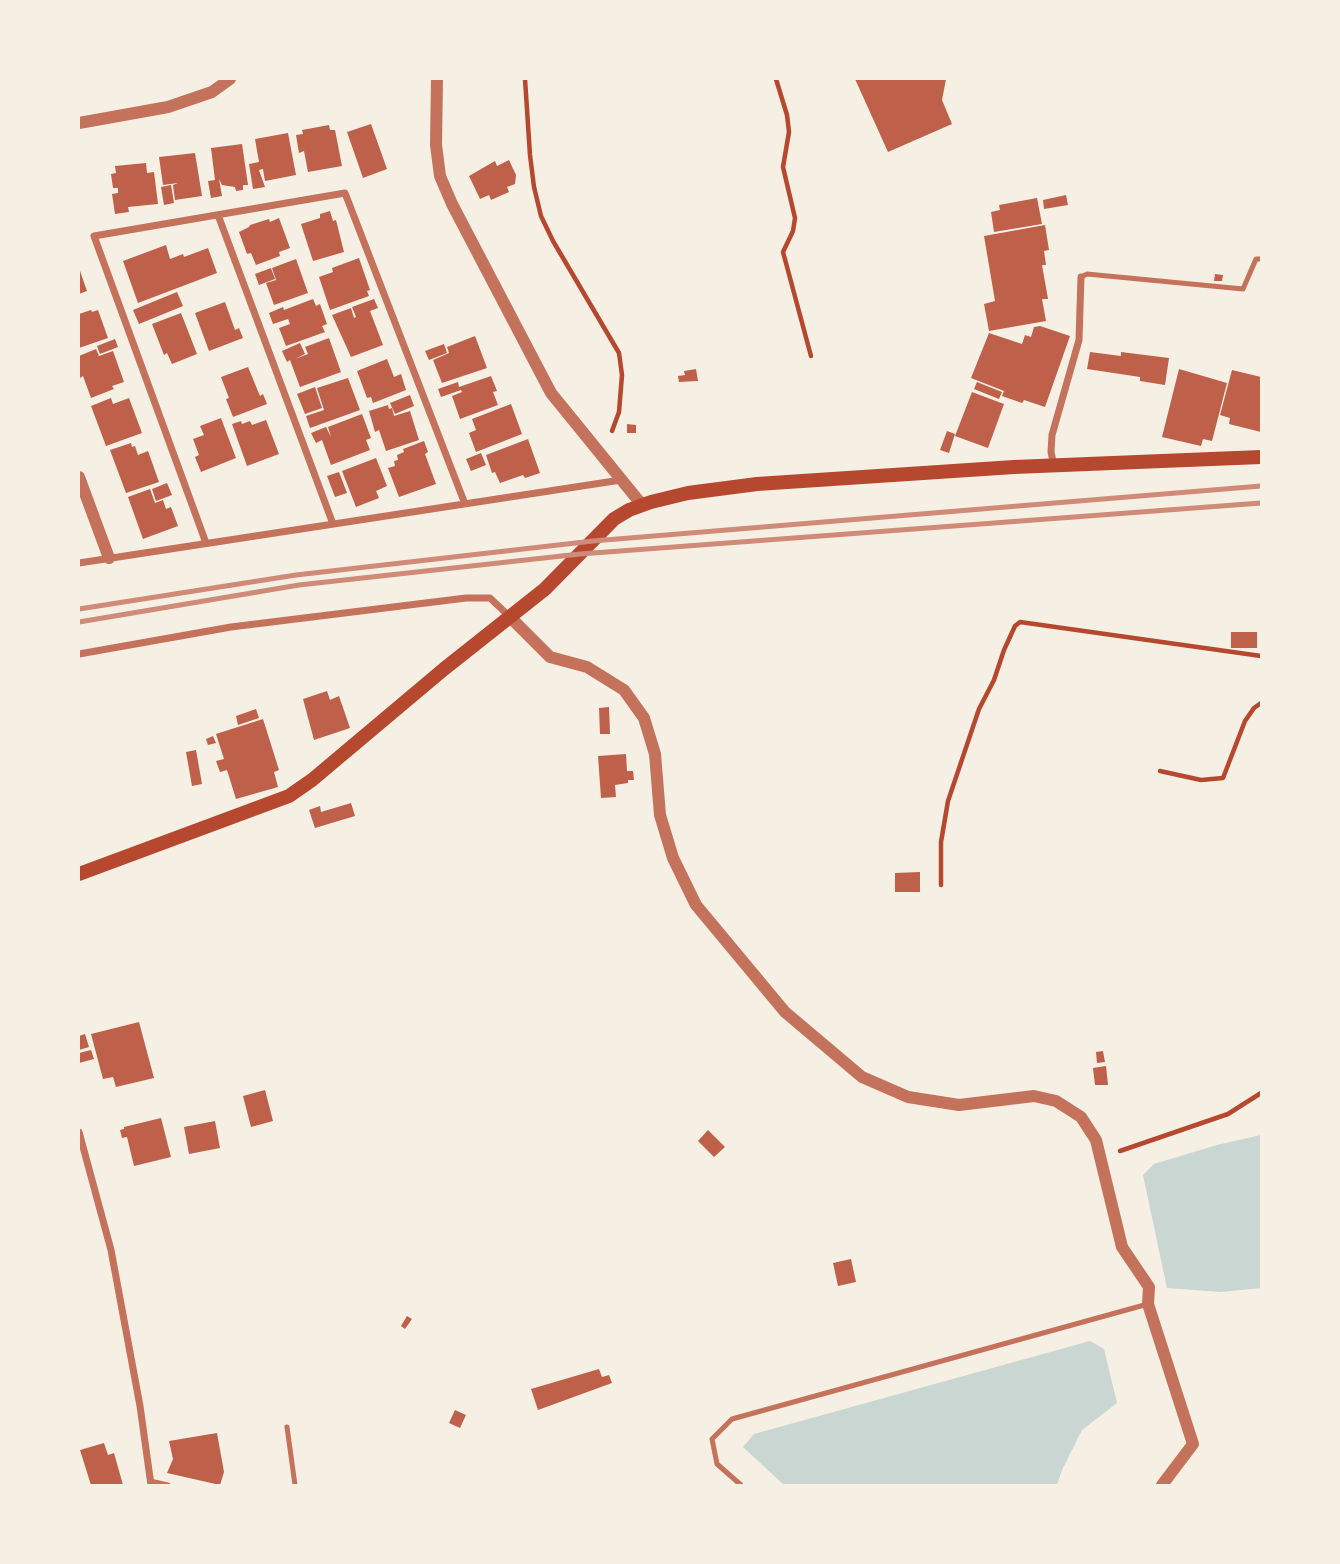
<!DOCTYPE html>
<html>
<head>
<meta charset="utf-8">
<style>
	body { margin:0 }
	#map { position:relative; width:1340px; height:1564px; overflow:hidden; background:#f6efe4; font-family:Overpass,sans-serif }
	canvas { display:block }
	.frame { position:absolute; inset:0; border:80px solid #f6efe4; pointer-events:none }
</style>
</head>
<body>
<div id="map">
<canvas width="1340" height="1564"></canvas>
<div class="frame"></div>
</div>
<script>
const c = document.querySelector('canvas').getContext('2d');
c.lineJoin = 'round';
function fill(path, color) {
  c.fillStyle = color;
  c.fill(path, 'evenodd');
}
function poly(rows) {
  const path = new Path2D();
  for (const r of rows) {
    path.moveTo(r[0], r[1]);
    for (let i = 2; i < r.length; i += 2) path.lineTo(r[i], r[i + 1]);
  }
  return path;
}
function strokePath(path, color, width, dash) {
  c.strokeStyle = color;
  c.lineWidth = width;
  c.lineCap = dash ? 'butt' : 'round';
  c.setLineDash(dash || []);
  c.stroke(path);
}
fill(poly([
	[1261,1135,1261,1288,1221,1292,1167,1288,1143,1175,1154,1164,1217,1145],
	[1090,1341,1104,1349,1117,1403,1082,1430,1062,1470,1057,1485,784,1485,743,1447,754,1434]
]), '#c9d6d2');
fill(poly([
	[855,79,946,79,942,100,952,124,888,152],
	[371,124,387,169,363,178,347,132],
	[329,125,330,130,335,130,342,166,308,172,304,151,299,153,296,135,303,134,302,130],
	[288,133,296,175,265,181,263,169,259,170,265,187,253,189,249,164,259,162,255,139],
	[242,144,248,185,243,185,243,190,236,191,235,187,222,185,219,179,222,196,211,198,208,181,215,180,211,148],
	[195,153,202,196,175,200,173,185,178,183,163,185,159,157],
	[509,160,516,175,515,184,507,187,509,192,491,200,489,195,480,199,469,176,495,161,497,166],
	[146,163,147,173,154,172,158,204,128,207,129,212,115,214,112,194,118,193,118,188,113,188,111,174,116,173,115,166],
	[171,185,174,203,164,205,161,187],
	[1066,195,1068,205,1044,209,1043,200],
	[1037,198,1042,224,994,232,991,212,1000,210,999,205],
	[330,211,333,221,336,220,344,252,313,261,301,224,320,218,320,214],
	[279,218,290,248,279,252,280,256,256,265,251,253,247,254,239,232,249,227,250,225,269,219,270,222],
	[1045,225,1049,250,1044,251,1046,265,1042,265,1048,299,1042,299,1046,321,989,331,984,304,995,301,984,236],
	[166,245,170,259,183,254,184,257,208,248,217,273,138,303,123,261],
	[359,258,370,290,367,291,369,296,330,310,319,277,333,272,332,268],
	[296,259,308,293,274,305,266,283,276,280,272,268],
	[79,268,87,291,79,294],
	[271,268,275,279,259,285,255,274],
	[1215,274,1223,275,1222,281,1214,281],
	[177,292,183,306,139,324,133,310],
	[313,299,316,306,320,304,327,324,322,326,325,332,286,346,279,328,290,324,288,319,273,324,269,313,283,307,284,310],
	[374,299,378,308,370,311,383,345,351,357,332,315,351,308,354,318,356,317,352,307],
	[225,302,235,330,239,328,243,338,209,351,195,313],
	[91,310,92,312,98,310,108,338,79,348,79,314],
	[181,313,197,354,172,364,167,353,164,355,152,324],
	[1040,326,1070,336,1045,407,1024,400,1022,403,1002,396,1004,391,971,378,989,333,1022,344,1025,335,1031,337,1034,327],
	[475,336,487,368,442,383,433,360,449,353,447,347],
	[329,338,341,372,300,387,290,360,287,362,282,351,300,343,305,354,295,359,308,354,305,347],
	[115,339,118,347,100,354,97,346],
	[444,344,447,353,429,360,425,351],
	[96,349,99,356,113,351,124,382,112,386,114,389,91,398,83,376,80,378,79,373,79,356],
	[1090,352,1121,356,1121,352,1169,358,1165,385,1140,381,1140,377,1087,369],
	[387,359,394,377,401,374,406,390,373,403,371,397,367,398,357,371],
	[248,367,260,396,263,394,267,404,233,417,226,399,229,398,221,377],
	[696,369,698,381,679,382,678,376,685,375,684,371],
	[1179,369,1227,383,1212,441,1203,439,1201,446,1162,437],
	[1232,370,1261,377,1261,432,1229,424,1230,418,1220,415],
	[491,376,497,391,493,392,498,405,460,419,452,396,462,392,461,390,441,397,438,389,458,382,459,387],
	[348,378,360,410,310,428,306,416,324,410,317,388],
	[977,382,1002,392,999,399,974,389],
	[315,387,322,408,305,414,297,394],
	[972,392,1004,404,988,448,955,436],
	[410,395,414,406,395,414,390,403],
	[111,398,113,404,129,398,142,433,106,446,91,406],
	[511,404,522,434,476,452,469,433,476,430,472,419],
	[388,405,389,409,392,408,394,416,410,411,419,440,386,451,379,430,375,432,369,411],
	[362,414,371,438,366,440,370,450,331,465,322,440,316,443,311,433,326,427,331,437,328,427],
	[221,418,236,458,201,472,195,457,199,455,193,439,204,435,200,426],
	[266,420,279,454,247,466,232,424,241,421,242,424,250,421,252,425],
	[627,424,636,425,636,433,627,433],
	[947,431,955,434,949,453,940,450],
	[528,439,540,473,525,478,523,475,500,483,495,472,492,473,486,455],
	[424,441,428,452,425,454,436,484,399,497,388,468,395,466,394,461,398,460,397,455,404,452,403,449],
	[131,443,132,447,135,446,138,455,148,451,159,482,126,493,110,450],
	[481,453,486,465,471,471,466,459],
	[376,458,387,486,376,491,379,498,356,507,342,471],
	[339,472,347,493,335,497,327,476],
	[167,483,172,495,156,501,152,489],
	[150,489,155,503,163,500,166,509,171,507,178,526,143,539,128,497],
	[1231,632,1257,632,1257,648,1231,648],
	[327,691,330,700,339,696,350,728,314,740,303,699],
	[609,707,610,734,600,734,599,708],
	[256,709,259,718,238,725,236,716],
	[263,719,279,770,274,772,278,787,236,799,227,770,220,772,216,761,224,759,216,734],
	[213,736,216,743,208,745,206,739],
	[196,750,202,784,192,786,186,752],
	[626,754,627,771,633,771,634,780,628,780,628,783,615,785,616,797,601,798,598,756],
	[351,803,355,816,315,828,309,810,320,806,321,812],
	[920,872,920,892,895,892,895,873],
	[139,1022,154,1078,116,1087,113,1077,103,1079,91,1034],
	[85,1034,89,1047,79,1050,79,1036],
	[91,1050,94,1059,79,1063,79,1053],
	[1103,1051,1105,1062,1097,1063,1096,1052],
	[1106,1066,1108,1085,1095,1085,1093,1068],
	[265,1090,273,1121,251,1127,243,1096],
	[161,1118,171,1157,134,1166,127,1137,122,1138,120,1130,124,1129,124,1127],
	[215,1121,220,1148,189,1154,184,1127],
	[708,1130,725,1147,714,1157,698,1141],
	[851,1259,856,1282,838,1286,833,1263],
	[407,1316,412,1319,405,1329,401,1326],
	[599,1369,602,1377,609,1375,612,1383,538,1410,531,1389],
	[455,1410,466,1415,460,1428,449,1423],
	[217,1433,224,1472,220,1485,167,1473,173,1459,169,1441],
	[104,1443,108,1455,114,1453,123,1485,91,1485,80,1450]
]), '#bf614a');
strokePath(poly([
	[525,79,530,155,534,187,541,216,553,241,619,353,622,375,619,412,612,431],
	[776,79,787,115,789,132,783,167,795,218,793,231,783,252,811,356],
	[1160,771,1201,780,1223,778,1245,721,1254,708,1261,703],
	[941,885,941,842,948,801,979,709,994,680,1004,650,1015,626,1020,622,1261,656],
	[1120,1151,1228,1114,1261,1093]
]), '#b5482f', 4.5);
strokePath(poly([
	[1081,277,1087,274,1243,289,1256,259,1261,259],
	[287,1427,295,1485],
	[150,1481,168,1485],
	[741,1485,717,1464,712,1439,732,1419,1148,1304]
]), '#c5725c', 5);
strokePath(poly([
	[218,215,333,524],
	[1054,466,1051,452,1052,435,1079,340,1081,277],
	[206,543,94,236,345,193,465,504],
	[79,563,621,480],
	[79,654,231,627,466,598,490,598,510,617],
	[79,1132,111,1250,140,1406,151,1485]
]), '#c5725c', 7);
strokePath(poly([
	[437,79,436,145,440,176,452,204,551,393,642,505],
	[79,123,168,107,212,92,230,79],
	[79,477,109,558],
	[510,617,550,657,587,667,624,690,644,718,655,754,660,815,673,858,696,905,785,1012,862,1077,908,1097,959,1105,1034,1096,1056,1101,1081,1117,1096,1140,1122,1247,1149,1287,1148,1304,1193,1444,1162,1485]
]), '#c5725c', 12);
strokePath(poly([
	[79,874,289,796,312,780,444,669,545,589,614,519,629,510,651,502,688,493,757,484,1014,467,1261,457]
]), '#b5482f', 14);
strokePath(poly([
	[79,609,296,575,593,541,1261,486],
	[79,622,299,585,580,554,1261,503]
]), '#cf8b77', 5);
</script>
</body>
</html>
